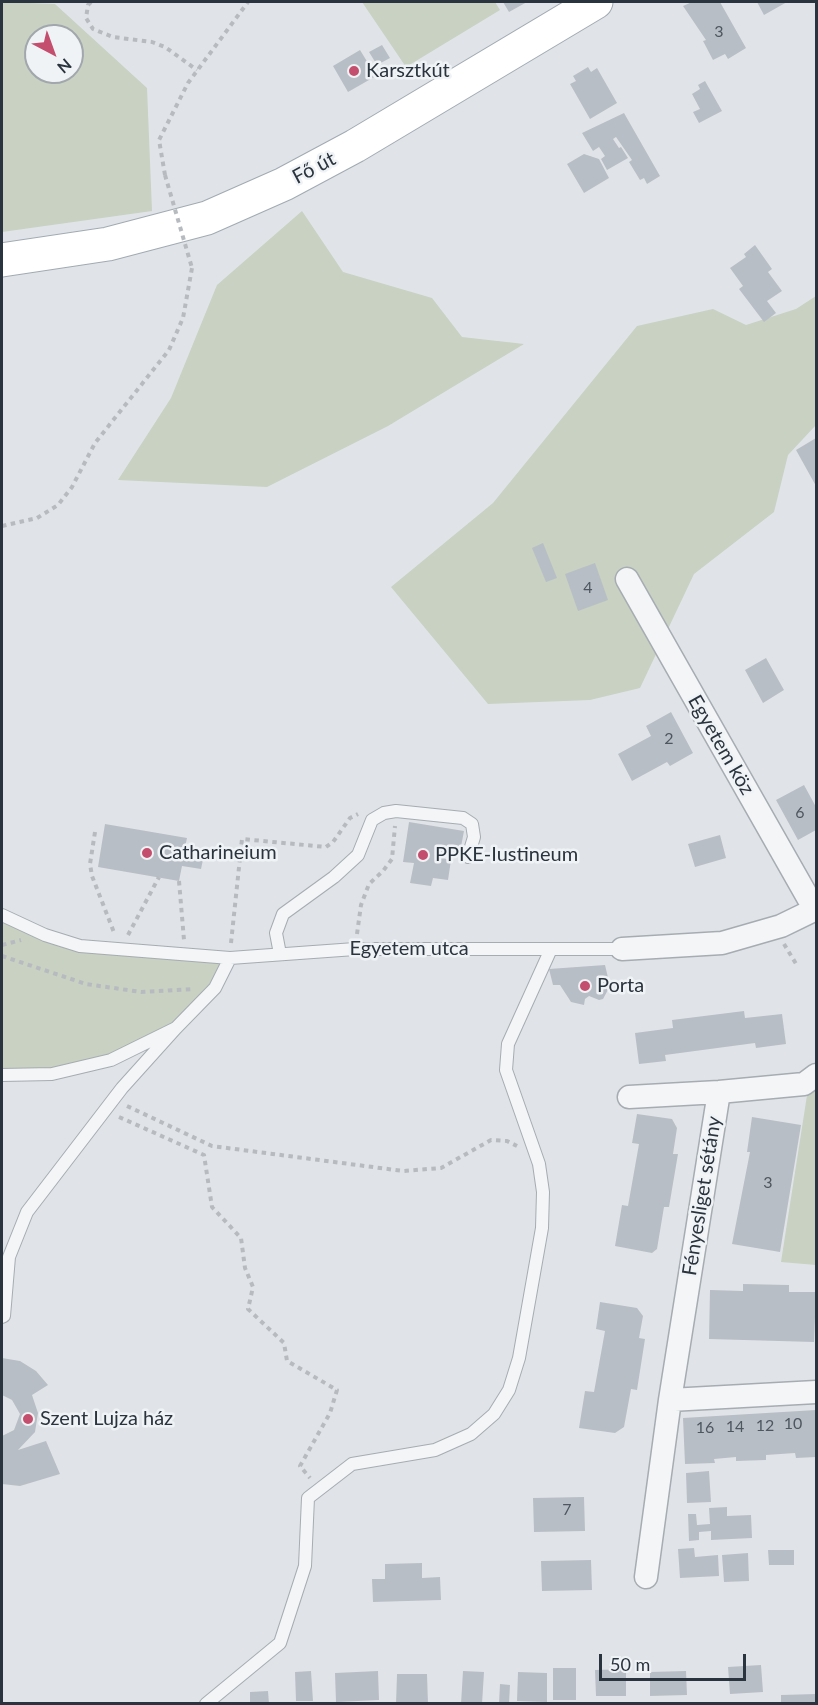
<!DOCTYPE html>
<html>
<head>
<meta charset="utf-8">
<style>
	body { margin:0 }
	#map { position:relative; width:818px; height:1705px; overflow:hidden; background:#e0e4e8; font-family:Lato,sans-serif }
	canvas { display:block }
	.frame { position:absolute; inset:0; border:3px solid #2a343e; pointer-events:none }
	.north { position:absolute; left:24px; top:24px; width:60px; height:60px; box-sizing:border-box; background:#f0f3f6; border:2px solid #a1a7ac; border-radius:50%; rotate:139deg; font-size:16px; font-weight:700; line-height:24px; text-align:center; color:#2a343e }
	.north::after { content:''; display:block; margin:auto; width:21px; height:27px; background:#c44e6d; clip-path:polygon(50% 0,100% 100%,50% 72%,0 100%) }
	.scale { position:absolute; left:599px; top:1654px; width:147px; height:27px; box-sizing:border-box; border:3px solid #2a343e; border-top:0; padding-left:8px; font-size:18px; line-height:21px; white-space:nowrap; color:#2a343e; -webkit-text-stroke:4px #f0f3f6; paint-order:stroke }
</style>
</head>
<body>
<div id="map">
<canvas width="818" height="1705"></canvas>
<div class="frame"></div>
<div class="north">N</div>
<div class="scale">50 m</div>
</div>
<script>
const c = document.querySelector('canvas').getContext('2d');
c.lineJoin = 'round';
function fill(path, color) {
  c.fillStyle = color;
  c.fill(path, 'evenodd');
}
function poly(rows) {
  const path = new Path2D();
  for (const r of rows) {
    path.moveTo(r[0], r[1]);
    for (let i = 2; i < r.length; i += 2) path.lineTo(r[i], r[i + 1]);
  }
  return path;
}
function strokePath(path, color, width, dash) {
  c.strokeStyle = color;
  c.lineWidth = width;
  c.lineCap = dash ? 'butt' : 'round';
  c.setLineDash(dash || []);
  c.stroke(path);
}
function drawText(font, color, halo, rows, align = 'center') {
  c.font = font + ' Lato,sans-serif';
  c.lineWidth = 5;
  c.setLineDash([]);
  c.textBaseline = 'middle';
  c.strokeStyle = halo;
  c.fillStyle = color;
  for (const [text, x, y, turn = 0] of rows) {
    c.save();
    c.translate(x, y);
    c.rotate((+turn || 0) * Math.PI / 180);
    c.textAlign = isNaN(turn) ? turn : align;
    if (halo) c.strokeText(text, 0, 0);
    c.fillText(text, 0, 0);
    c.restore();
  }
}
fill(poly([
	[2,2,55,4,147,88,152,211,2,232],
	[36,36,72,36,72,72,36,72],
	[362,2,495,2,500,10,406,67],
	[302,211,343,272,432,298,462,337,524,344,388,426,267,487,118,480,171,398,217,285],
	[816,296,816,425,788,455,774,512,694,574,640,688,590,700,488,704,391,587,493,503,637,326,713,309,746,325,796,309],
	[2,915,80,946,230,958,215,988,176,1028,111,1060,2,1075],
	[816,1084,816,1265,781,1262,808,1089]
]), '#c8d1c2');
fill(poly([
	[503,2,527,2,509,12],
	[692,2,720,2,746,48,728,59,725,54,713,60,703,41,706,40,683,6],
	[757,2,787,2,764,15],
	[382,45,390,58,377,65,369,52],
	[360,50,376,76,348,92,333,66],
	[588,67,591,72,597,68,617,103,590,119,570,84,576,81,573,76],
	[705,81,722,111,699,123,693,112,700,109,692,94,700,89,698,85],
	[624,113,660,176,647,184,644,178,640,180,629,162,632,160,616,137,613,139,619,148,621,147,628,158,607,170,601,159,605,156,599,147,593,151,582,133],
	[584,154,599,159,609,178,584,193,567,164],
	[755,245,772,269,768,272,782,291,767,301,776,313,764,322,739,289,743,286,730,268,746,257,744,254],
	[816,438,816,486,796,450],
	[543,543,557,578,546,582,532,548],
	[595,563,608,600,578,611,565,574],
	[766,658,784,690,763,703,745,670],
	[671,712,693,753,670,766,667,762,632,781,618,754,651,736,646,726],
	[804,785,816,807,816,830,798,840,776,800],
	[409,822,464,831,460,852,443,849,441,858,451,860,448,880,433,878,431,886,410,883,414,863,403,862],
	[105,824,187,838,184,852,204,855,201,869,182,866,179,881,98,867],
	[720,835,726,858,695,867,688,844],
	[605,965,610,986,603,999,599,1000,589,996,585,999,584,1005,571,1002,560,985,553,985,549,969],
	[744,1011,745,1018,782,1014,786,1044,756,1048,755,1043,665,1055,666,1061,639,1064,635,1033,673,1028,672,1020],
	[637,1114,672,1119,677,1128,673,1154,678,1154,669,1207,664,1207,657,1249,652,1253,615,1246,622,1205,628,1206,639,1144,632,1143],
	[752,1117,801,1125,780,1252,732,1244,750,1152,747,1152],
	[743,1284,789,1285,789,1292,816,1292,814,1342,709,1339,710,1290,743,1291],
	[600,1302,637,1308,643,1316,639,1338,645,1339,637,1390,631,1389,624,1427,615,1433,579,1428,585,1391,594,1392,605,1331,596,1329],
	[2,1358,20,1361,36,1371,48,1385,32,1395,38,1413,35,1432,18,1450,46,1441,60,1474,20,1486,2,1484,2,1436,14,1430,20,1414,12,1400,2,1395],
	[816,1410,816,1457,796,1458,795,1453,766,1455,766,1460,736,1461,736,1457,714,1459,715,1463,685,1464,683,1418],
	[709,1471,711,1502,687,1503,686,1473],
	[584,1497,585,1531,534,1532,533,1498],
	[727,1507,727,1516,751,1515,752,1538,711,1540,711,1531,699,1532,699,1540,689,1541,688,1514,696,1514,697,1525,710,1524,709,1508],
	[694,1548,695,1557,718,1555,719,1576,680,1578,678,1549],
	[768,1550,794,1550,794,1565,769,1565],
	[748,1553,749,1581,724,1582,722,1555],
	[591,1560,592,1590,542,1591,541,1561],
	[422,1563,422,1578,440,1577,441,1600,373,1602,372,1579,385,1579,385,1564],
	[761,1665,763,1692,730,1694,728,1667],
	[553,1668,576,1668,576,1700,553,1700],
	[626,1669,626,1696,596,1696,595,1670],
	[311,1671,313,1701,296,1701,295,1672],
	[378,1671,379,1700,336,1702,335,1673],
	[463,1671,484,1672,482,1704,461,1704],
	[686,1671,687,1695,650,1696,650,1672],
	[518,1672,547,1673,547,1702,517,1701],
	[397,1674,427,1674,428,1704,396,1704],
	[500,1684,510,1685,509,1704,499,1704],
	[268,1691,269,1704,250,1704,250,1692],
	[816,1694,816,1704,781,1704,781,1695]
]), '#b8bec5');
const lane = poly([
	[2,915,45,935,80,946,230,958,355,949,622,949],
	[280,954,276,933,283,914,334,877,358,855,372,820,384,813,396,811,463,818,472,824,474,837,468,857],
	[2,1075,52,1074,111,1060,176,1028,215,988,230,958],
	[2,1317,4,1316,9,1257,27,1212,122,1088,176,1028],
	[206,1704,280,1643,305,1566,308,1498,352,1464,435,1450,471,1434,494,1414,509,1390,519,1358,542,1228,543,1192,539,1164,506,1070,508,1044,551,949]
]);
const street = poly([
	[627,579,815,910],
	[622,949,722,943,781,926,816,909],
	[629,1097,719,1092,804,1084,816,1075],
	[670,1400,719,1092],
	[646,1577,670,1400,816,1392]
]);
const primary = poly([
	[2,260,108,244,207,218,284,184,355,146,596,2]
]);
strokePath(lane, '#a6acb2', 14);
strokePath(street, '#a6acb2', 25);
strokePath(primary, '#a1aab3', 35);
strokePath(poly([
	[91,2,88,5,86,18,93,29,113,37,152,42,165,47,197,70],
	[165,175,159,140,188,83,248,2],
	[2,526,37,518,58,505,72,487,95,443,169,350,183,318,192,268],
	[95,832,90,864,92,876,115,935],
	[179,881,184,940],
	[357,934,361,905,369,884,383,871,392,859,395,826],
	[128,935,159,877],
	[231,943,242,839,326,847,333,842,350,818,358,814],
	[784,944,798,967],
	[2,945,21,940],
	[2,956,86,984,141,992,194,989],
	[127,1106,212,1146,403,1171,441,1168,491,1140,507,1141,517,1146],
	[119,1117,204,1155,212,1207,241,1238,245,1268,253,1287,248,1309,284,1343,287,1361,337,1390,330,1413,300,1466,310,1478]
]), '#b7bbc0', 4, [4.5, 4.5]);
strokePath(lane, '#f3f5f7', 12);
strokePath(street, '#f3f5f7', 22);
strokePath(primary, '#fff', 33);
strokePath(poly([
	[165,175,192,268]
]), '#b7bbc0', 4, [4.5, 4.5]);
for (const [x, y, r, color] of [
	[354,71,6,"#c44e6d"],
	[147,853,6,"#c44e6d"],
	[423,855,6,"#c44e6d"],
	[585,986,6,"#c44e6d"],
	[28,1419,6,"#c44e6d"]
]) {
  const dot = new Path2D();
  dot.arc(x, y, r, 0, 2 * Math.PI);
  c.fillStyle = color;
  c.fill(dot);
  strokePath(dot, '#f0f3f6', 2);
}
drawText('16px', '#4e5660', null, [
	["3",719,32],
	["4",588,588],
	["2",669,739],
	["6",800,813],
	["3",768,1183],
	["10",793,1424],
	["12",765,1426],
	["14",735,1427],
	["16",705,1428],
	["7",567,1510]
]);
drawText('20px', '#2a343e', '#f0f3f6', [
	["Karsztkút",366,71],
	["Catharineium",159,853],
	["PPKE-Iustineum",435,855],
	["Porta",597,986],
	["Szent Lujza ház",40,1419]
], 'left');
drawText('20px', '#2a343e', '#f0f3f6', [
	["Fő út",314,168,-28],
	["Egyetem köz",721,745,60],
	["Egyetem utca",409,949],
	["Fényesliget sétány",702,1196,-81]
]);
</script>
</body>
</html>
